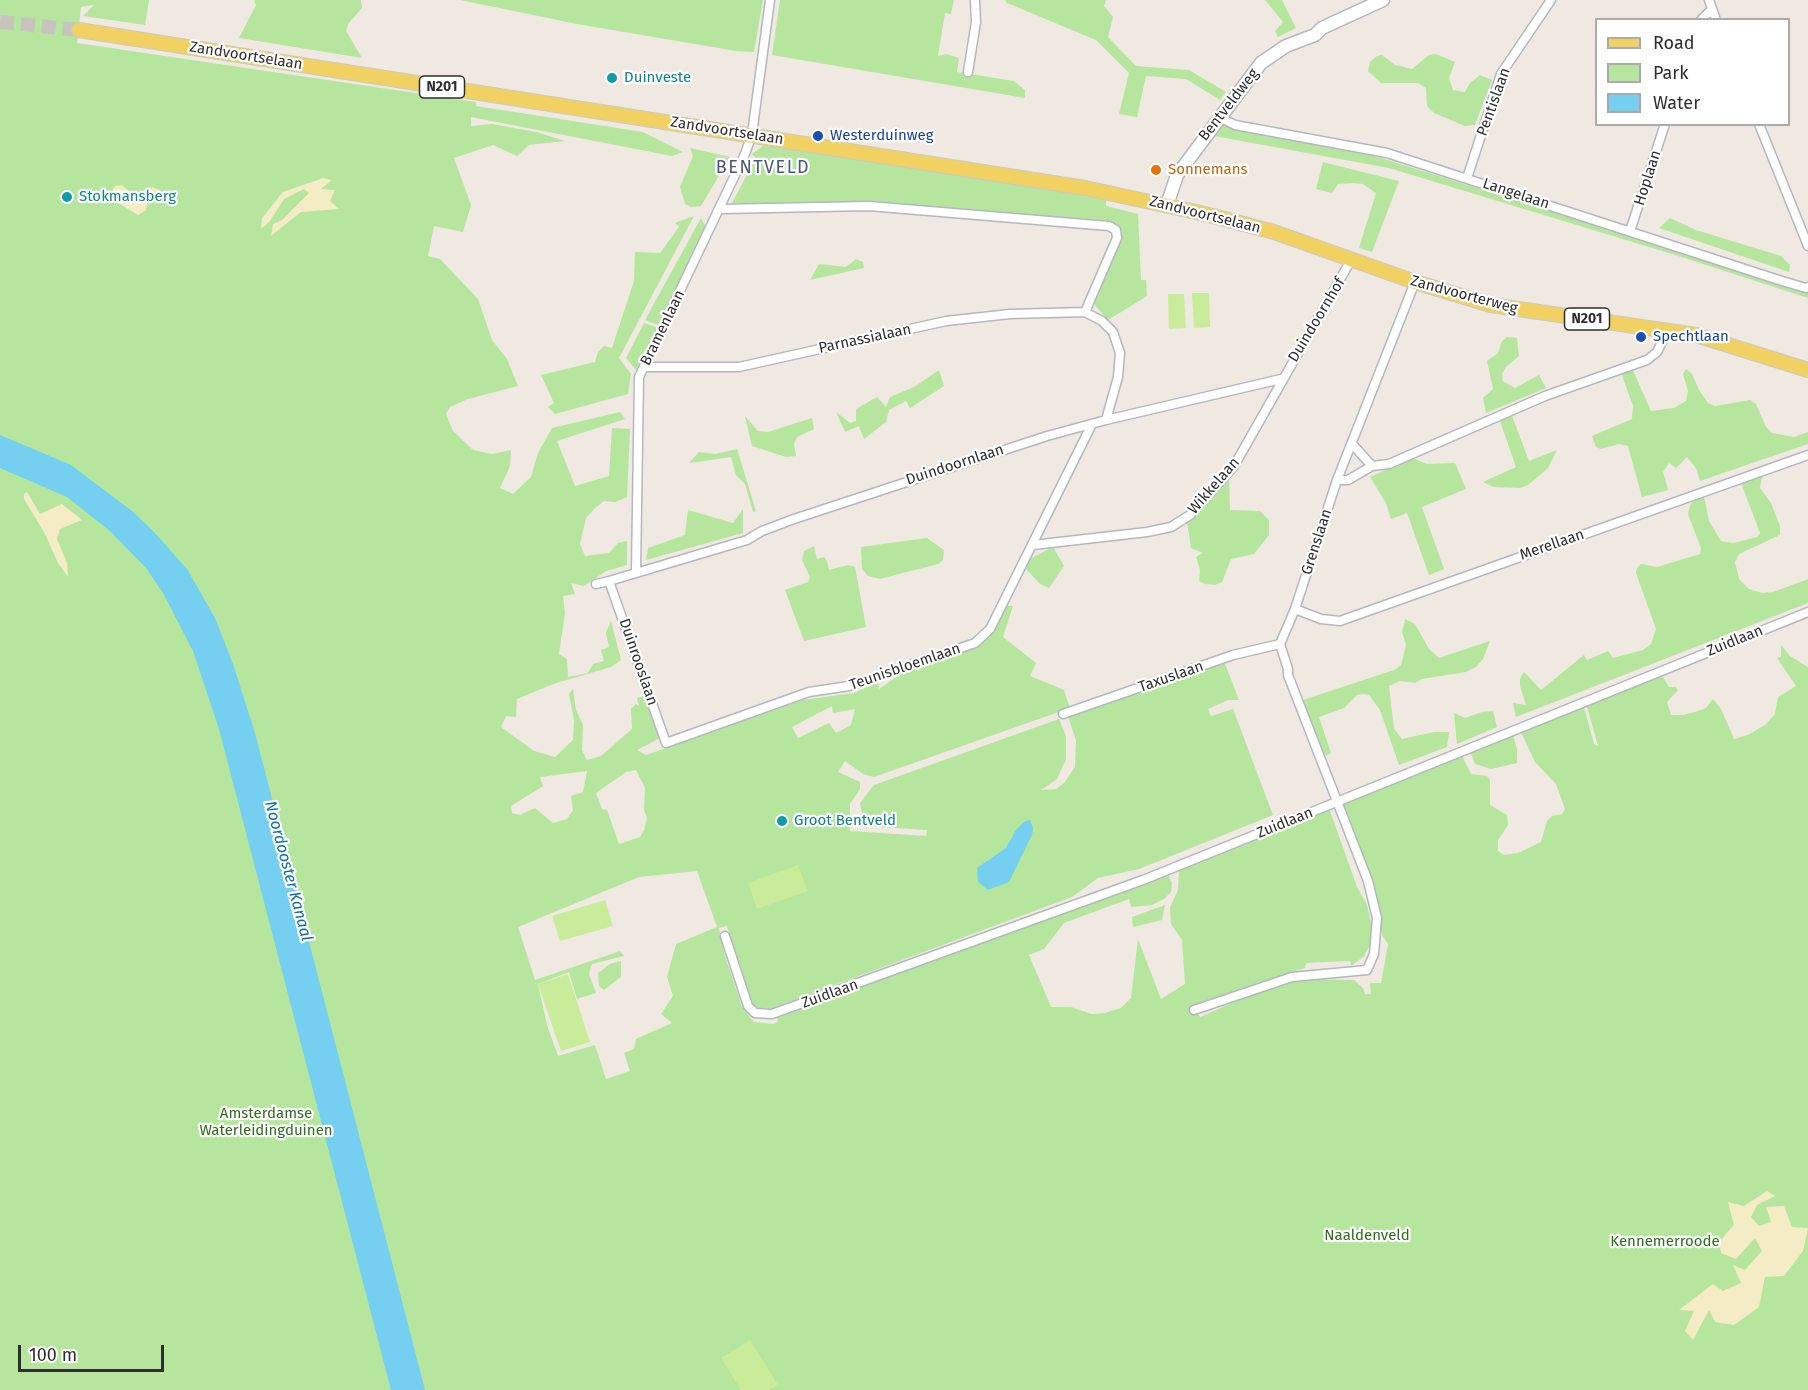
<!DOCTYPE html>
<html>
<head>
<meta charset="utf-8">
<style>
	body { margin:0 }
	#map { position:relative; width:1808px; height:1390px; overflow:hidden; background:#efe9e1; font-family:"Fira Sans",sans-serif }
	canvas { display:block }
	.legend { position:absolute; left:1595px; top:18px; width:195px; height:108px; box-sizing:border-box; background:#fff; border:2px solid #ababab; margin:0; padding:8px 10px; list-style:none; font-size:18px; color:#2e2e2e }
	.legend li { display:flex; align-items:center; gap:12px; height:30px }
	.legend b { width:30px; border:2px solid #ababab }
	.scale { position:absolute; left:18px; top:1345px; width:146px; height:27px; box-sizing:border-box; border:3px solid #2e2e2e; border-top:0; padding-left:8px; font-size:18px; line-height:21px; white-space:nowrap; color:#2e2e2e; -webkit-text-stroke:4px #fff; paint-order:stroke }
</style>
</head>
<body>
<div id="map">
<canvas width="1808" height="1390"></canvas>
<ul class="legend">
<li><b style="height:8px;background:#f2d163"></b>Road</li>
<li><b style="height:16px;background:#b6e59e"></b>Park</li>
<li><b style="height:16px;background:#75cff0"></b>Water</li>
</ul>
<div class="scale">100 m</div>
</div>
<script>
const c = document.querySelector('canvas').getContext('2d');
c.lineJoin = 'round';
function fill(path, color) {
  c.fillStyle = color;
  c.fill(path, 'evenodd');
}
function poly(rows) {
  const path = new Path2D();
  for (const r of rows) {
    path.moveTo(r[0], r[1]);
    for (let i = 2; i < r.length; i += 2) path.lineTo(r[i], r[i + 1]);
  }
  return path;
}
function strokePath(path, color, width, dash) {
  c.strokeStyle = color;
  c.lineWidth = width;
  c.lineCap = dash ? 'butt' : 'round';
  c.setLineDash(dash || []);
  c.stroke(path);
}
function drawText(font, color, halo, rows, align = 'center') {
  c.font = font + ' "Fira Sans",sans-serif';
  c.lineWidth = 4.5;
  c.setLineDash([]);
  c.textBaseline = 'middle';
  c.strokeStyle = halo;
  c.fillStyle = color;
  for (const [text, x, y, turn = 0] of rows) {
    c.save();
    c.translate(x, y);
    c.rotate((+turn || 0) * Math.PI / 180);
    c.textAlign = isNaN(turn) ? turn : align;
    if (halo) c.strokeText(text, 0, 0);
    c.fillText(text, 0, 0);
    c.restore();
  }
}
fill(poly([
	[0,0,149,0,145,25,83,16,94,5,81,7,77,43,476,102,476,106,643,132,683,152,672,156,471,117,471,126,492,124,536,132,565,141,529,145,517,156,493,145,454,158,471,205,463,232,434,226,428,256,440,259,478,299,492,340,507,359,518,386,468,399,450,407,446,414,453,431,473,450,492,454,511,450,510,466,500,488,513,494,531,477,538,453,552,428,620,412,625,419,557,441,575,486,609,476,612,428,630,429,627,497,615,502,604,501,594,509,586,518,580,544,585,556,609,553,618,543,627,541,627,565,606,571,584,586,571,583,575,594,563,596,565,613,559,654,567,659,568,677,588,673,593,664,604,661,601,650,609,647,606,633,611,621,621,660,611,667,553,684,517,699,516,717,506,716,501,727,534,751,555,757,573,740,574,720,569,694,573,689,576,710,583,725,582,750,587,760,601,756,632,729,631,709,636,704,639,706,637,698,644,696,660,738,637,750,646,755,803,700,854,693,878,682,879,689,902,673,971,648,986,639,1007,606,1013,606,1003,637,1036,663,1030,676,1064,690,1070,708,874,777,863,774,845,761,838,772,860,782,860,789,850,804,850,831,926,836,927,830,864,826,860,803,874,785,1059,719,1066,736,1066,759,1057,779,1041,790,1056,789,1064,783,1075,767,1076,740,1068,716,1224,661,1239,700,1228,700,1208,709,1211,716,1233,709,1273,815,1139,869,1098,878,1072,897,762,1012,751,1004,727,926,719,928,724,953,742,1007,754,1022,773,1024,778,1022,777,1018,1168,874,1172,883,1171,892,1164,899,1152,905,1131,907,1129,899,1064,923,1044,949,1029,955,1051,1007,1071,1007,1091,1014,1105,1013,1121,1008,1131,998,1138,939,1161,999,1185,984,1182,940,1171,924,1170,907,1178,890,1179,871,1329,808,1357,887,1367,905,1372,927,1370,945,1364,956,1351,966,1350,961,1306,963,1305,968,1257,983,1195,1009,1200,1017,1271,986,1297,979,1354,980,1363,988,1365,994,1371,994,1370,983,1381,983,1388,944,1382,935,1379,906,1342,803,1460,752,1471,774,1487,776,1490,780,1490,805,1507,815,1508,825,1498,840,1498,851,1504,855,1518,853,1541,842,1547,821,1552,816,1562,814,1565,809,1556,784,1535,762,1519,728,1583,704,1594,744,1598,746,1586,703,1657,676,1663,677,1669,687,1676,687,1678,690,1667,702,1671,715,1683,715,1695,712,1706,708,1713,699,1721,709,1734,739,1748,735,1765,725,1775,714,1778,697,1796,686,1777,658,1781,657,1781,645,1790,656,1808,667,1808,1390,0,1390],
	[832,706,833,713,855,709,851,725,836,733,829,723,798,738,792,727],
	[636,770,645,788,644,810,647,818,644,830,640,837,619,844,607,810,602,809,596,793,626,772],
	[587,771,583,792,571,796,573,810,567,819,553,823,535,808,520,815,512,813,511,806,543,786,540,777],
	[697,871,717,927,676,944,667,977,673,996,661,1014,672,1023,636,1039,634,1049,624,1053,630,1071,606,1079,595,1045,558,1056,547,1025,538,984,569,972,577,999,596,993,589,974,592,964,624,956,620,951,535,980,518,927,639,877],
	[254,0,361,0,362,8,348,24,346,31,362,58,239,38,256,5],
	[460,0,763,0,754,52,736,51,577,24],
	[780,0,954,0,951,14,945,13,938,56,946,54,959,58,957,72,1014,81,1025,90,1025,98,772,55],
	[1005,0,1106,0,1104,6,1113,17,1108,37,1136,66,1189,70,1226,92,1220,100,1186,79,1146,76,1137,117,1119,114,1129,73,1096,40,1007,3],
	[1265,0,1282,0,1296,28,1278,37,1275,31,1283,22],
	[1436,54,1455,62,1449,78,1453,90,1465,92,1470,83,1480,75,1492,80,1475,125,1465,126,1434,113,1427,106,1426,88,1418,83,1381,83,1368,71,1370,62,1377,56,1382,55,1395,65,1412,69,1429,55],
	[1222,124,1234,129,1313,141,1381,158,1808,292,1808,298,1672,254,1389,168,1214,136],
	[763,146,804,149,969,175,1106,200,1106,206,1138,214,1141,280,1146,280,1147,296,1108,320,1093,303,1122,238,1119,228,1105,220,960,210,732,203,756,158,752,154],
	[690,148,730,157,701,206,691,207,685,204,680,187,693,156],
	[1323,162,1399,181,1372,252,1359,248,1376,193,1363,184,1354,183,1338,184,1332,193,1316,189],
	[694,216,619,358,631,374,628,394,555,414,548,407,554,403,541,375,595,362,598,352,604,346,612,348,634,281,635,252,660,253,679,227,675,223],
	[701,218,707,229,659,325,645,320],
	[1670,218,1696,230,1781,256,1790,265,1789,272,1659,228],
	[856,259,863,262,864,268,810,280,819,264,846,267],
	[644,323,659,328,636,370,626,358],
	[1507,337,1517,338,1519,356,1506,367,1502,374,1503,381,1515,388,1539,375,1546,388,1486,413,1483,398,1493,389,1487,361,1498,353,1502,341],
	[1631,366,1651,411,1674,408,1686,401,1688,391,1683,374,1686,369,1692,374,1699,390,1708,403,1715,406,1750,400,1756,404,1766,427,1772,433,1794,437,1808,432,1808,444,1700,481,1696,468,1687,457,1676,468,1669,463,1663,472,1668,490,1642,497,1628,446,1619,444,1601,449,1596,447,1592,436,1632,419,1633,406,1620,370],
	[939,370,944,386,910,408,906,401,889,410,886,422,864,439,859,426,845,432,836,412,850,423,856,421,856,409,877,397,886,407,890,397,914,387],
	[745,416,758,431,768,432,812,418,814,429,797,437,794,444,796,456,786,457,752,446],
	[1512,416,1529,461,1557,450,1548,468,1528,485,1520,488,1494,487,1483,482,1516,467,1500,421],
	[737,449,756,511,753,512,745,484,736,475,731,457,689,463,699,452,715,454],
	[1413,458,1427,464,1455,463,1466,489,1422,507,1444,569,1429,575,1407,513,1391,519,1386,503,1370,477],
	[1763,472,1760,488,1771,503,1780,526,1780,535,1739,554,1735,562,1739,579,1749,589,1762,593,1773,592,1808,579,1808,603,1516,717,1513,703,1526,705,1520,686,1520,679,1524,672,1541,690,1584,655,1587,660,1608,651,1613,658,1643,650,1651,644,1656,629,1636,573,1637,568,1641,564,1657,567,1700,554,1701,548,1688,514,1690,505,1703,492,1709,521,1721,541,1733,543,1757,537,1760,533,1740,480],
	[1229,477,1230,510,1260,511,1269,520,1269,535,1254,554,1231,559,1222,582,1215,585,1205,584,1199,581,1200,570,1196,557,1203,553,1191,548,1187,522],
	[743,509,743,533,646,560,648,548,685,535,688,510,733,523],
	[927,538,944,550,943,560,938,564,880,579,868,576,862,569,861,547],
	[814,546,817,559,824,557,827,561,829,570,848,565,855,567,866,627,804,641,785,590,808,582,810,577,802,560,804,551],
	[1053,547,1064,566,1049,588,1040,584,1024,567,1028,560],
	[1405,619,1415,624,1429,649,1439,658,1490,641,1483,659,1476,667,1466,672,1422,679,1415,683,1400,681,1389,686,1394,729,1402,739,1434,732,1449,732,1447,747,1399,765,1380,710,1369,695,1364,694,1357,695,1344,708,1319,717,1331,753,1322,757,1303,700,1394,670,1401,665,1406,645,1402,632],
	[1493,711,1497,727,1457,744,1454,713,1465,718,1482,712],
	[1512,731,1517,750,1517,763,1491,769,1475,764,1469,748],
	[1165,905,1162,920,1133,927,1132,917],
	[621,961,621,977,604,990,599,986,598,973,610,964]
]), '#b6e59e');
fill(poly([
	[323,178,332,180,321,189,335,190,330,201,339,209,301,212,271,236,273,224,282,220,309,193,304,189,284,199,270,221,261,229,262,218,283,192],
	[122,185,133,194,145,195,152,187,160,190,161,198,148,199,146,210,138,215,113,200,111,192,115,186],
	[27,492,40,514,62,504,82,520,60,529,57,539,67,563,68,577,58,563,45,534,24,499,24,494],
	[1767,1191,1775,1196,1757,1205,1751,1217,1759,1226,1771,1222,1766,1207,1784,1206,1792,1227,1808,1228,1803,1251,1784,1276,1765,1277,1759,1307,1734,1325,1715,1322,1709,1310,1693,1340,1685,1331,1694,1311,1679,1310,1713,1284,1723,1291,1741,1283,1733,1265,1745,1270,1762,1251,1755,1238,1736,1259,1721,1253,1719,1242,1734,1225,1728,1202,1744,1206]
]), '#f3ecc5');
fill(poly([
	[1192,293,1209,293,1210,327,1194,328],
	[1168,294,1184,294,1186,328,1169,329],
	[798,865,808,891,757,909,748,883],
	[605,900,613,926,560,941,552,916],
	[568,974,590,1042,561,1051,538,984],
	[750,1340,778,1385,769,1390,741,1390,721,1358]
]), '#c9ec9a');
fill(poly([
	[0,435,71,465,132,511,154,532,187,569,215,618,233,664,255,733,425,1390,391,1390,219,729,193,651,163,593,146,568,110,531,67,497,0,468],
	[1030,820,1033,828,1032,835,1009,882,988,890,978,882,977,868,1006,848,1016,830,1024,822]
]), '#75cff0');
strokePath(poly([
	[0,22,79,30]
]), '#c8c4bd', 14, [14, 7]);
const street = poly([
	[1709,0,1716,20],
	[1701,20,1712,9],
	[968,72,976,22,975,0],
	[1219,117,1235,125,1387,153,1782,281,1806,288,1808,287],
	[1759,124,1808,246],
	[1467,178,1501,74,1551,0],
	[720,209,869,206,1109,226,1116,230,1117,238,1085,312,1102,321,1113,332,1120,353,1118,377,1106,420],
	[1630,231,1665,124],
	[644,367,739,367,946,321,1010,314,1085,312],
	[1092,424,990,629,975,643,849,686,809,692,666,743,609,581,747,540,762,531,794,519,1047,436,1106,420,1281,379],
	[1353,445,1372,466],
	[1337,480,1348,480,1372,466,1389,464,1545,396,1647,360,1657,352,1668,330],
	[1033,545,1147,532,1171,527,1190,515,1234,466,1351,260],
	[636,572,639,377,745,154,752,134,770,0],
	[596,584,609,581],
	[1295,609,1321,619,1340,621,1808,455],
	[1063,714,1233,655,1280,644],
	[725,936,748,1006,755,1013,772,1014,1143,880,1808,612],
	[1194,1010,1292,977,1367,970,1374,954,1377,918,1368,881,1288,675,1288,669,1280,644,1295,609,1337,480,1415,282]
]);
const secondary = poly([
	[1167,205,1177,175,1261,63,1286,46,1315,35,1322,28,1383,0]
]);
const primary = poly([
	[79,30,1085,188,1201,213,1274,232,1415,282,1491,305,1696,335,1808,370]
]);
strokePath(street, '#b4b7c1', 11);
strokePath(secondary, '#b4b7c1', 15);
strokePath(primary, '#c9c9c9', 16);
strokePath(street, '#fff', 8);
strokePath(secondary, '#fff', 12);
strokePath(primary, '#f2d163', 14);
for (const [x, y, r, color] of [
	[612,78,6,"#0f9aa8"],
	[818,136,6,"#1a4fb4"],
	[1156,170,6,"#e8710a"],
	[67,197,6,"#0f9aa8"],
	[1641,337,6,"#1a4fb4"],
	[782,821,6,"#0f9aa8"]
]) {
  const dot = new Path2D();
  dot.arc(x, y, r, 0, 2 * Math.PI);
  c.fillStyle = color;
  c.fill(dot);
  strokePath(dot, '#fff', 2);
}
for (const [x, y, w] of [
	[442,87,45],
	[1587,319,45]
]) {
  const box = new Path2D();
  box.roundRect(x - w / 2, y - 11, w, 22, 4.5);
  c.fillStyle = '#fff';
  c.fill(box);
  strokePath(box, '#2e2e2e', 1.5);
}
drawText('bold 14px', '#2e2e2e', null, [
	["N201",442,87],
	["N201",1587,319]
]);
drawText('15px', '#2e2e2e', '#fff', [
	["Zandvoortselaan",246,56,9],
	["Pentislaan",1494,102,-70],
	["Bentveldweg",1229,105,-52],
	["Zandvoortselaan",727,131,9],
	["Hoplaan",1648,178,-72],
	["Langelaan",1516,194,18],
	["Zandvoortselaan",1205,215,14],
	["Zandvoorterweg",1464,295,15],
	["Duindoornhof",1317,320,-59],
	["Bramenlaan",663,328,-64],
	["Parnassialaan",865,339,-12],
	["Duindoornlaan",955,465,-18],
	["Wikkelaan",1214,486,-49],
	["Grenslaan",1317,542,-72],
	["Merellaan",1552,545,-19],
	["Zuidlaan",1735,641,-22],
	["Duinrooslaan",638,662,71],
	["Teunisbloemlaan",905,667,-19],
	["Taxuslaan",1171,677,-19],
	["Zuidlaan",1285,823,-22],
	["Zuidlaan",830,994,-20]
]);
drawText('15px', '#0d838f', '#fff', [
	["Duinveste",624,78],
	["Stokmansberg",79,197],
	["Groot Bentveld",794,821]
], 'left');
drawText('15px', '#164399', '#fff', [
	["Westerduinweg",830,136],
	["Spechtlaan",1653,337]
], 'left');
drawText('15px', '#c56008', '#fff', [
	["Sonnemans",1168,170]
], 'left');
drawText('15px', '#2c6e1b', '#fff', [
	["Amsterdamse",266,1114],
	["Waterleidingduinen",266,1131],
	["Naaldenveld",1367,1236],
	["Kennemerroode",1665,1242]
]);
drawText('italic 16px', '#0d6fa3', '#fff', [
	["Noordooster Kanaal",288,871,75]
]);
c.letterSpacing = '1.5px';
drawText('18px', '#4d5680', '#fff', [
	["BENTVELD",763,168]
]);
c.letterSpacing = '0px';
</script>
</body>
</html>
